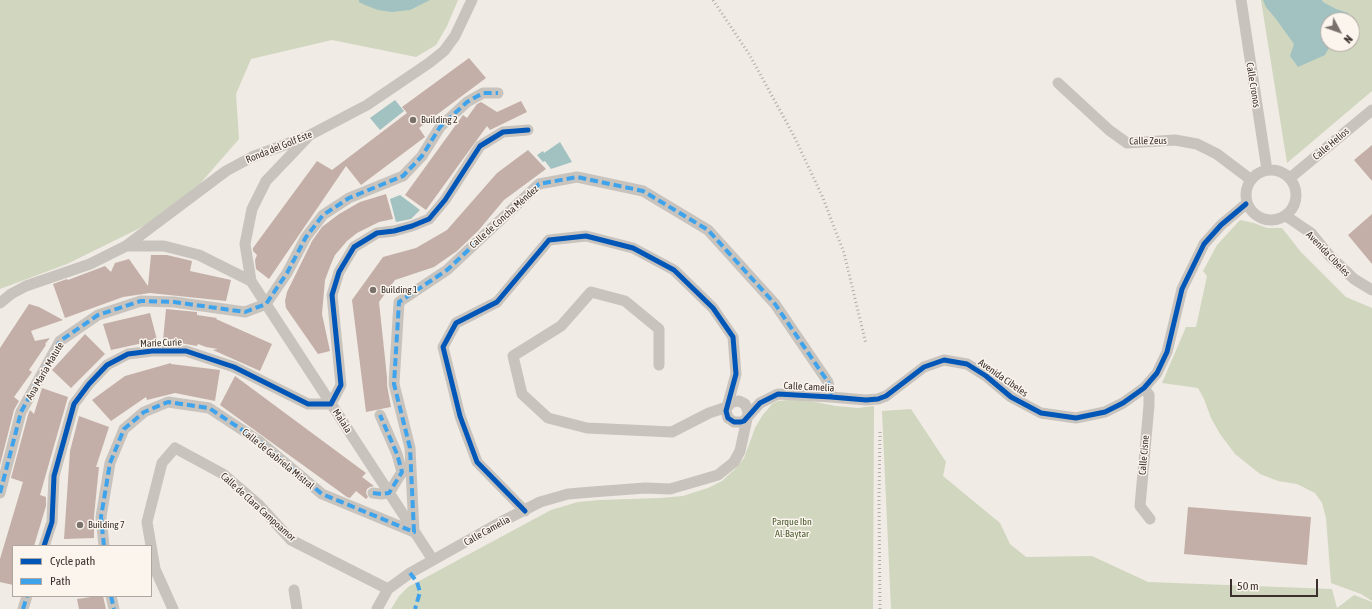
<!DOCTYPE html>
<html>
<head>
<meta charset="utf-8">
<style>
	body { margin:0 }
	#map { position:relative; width:1372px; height:609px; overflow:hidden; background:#f0ebe5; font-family:"Asap Condensed",sans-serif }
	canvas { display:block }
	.legend { position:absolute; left:12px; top:545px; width:140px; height:52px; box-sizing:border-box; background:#fbf5ee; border:1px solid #aea6a0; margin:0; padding:5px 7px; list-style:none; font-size:12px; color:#3b302b }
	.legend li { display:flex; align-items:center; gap:8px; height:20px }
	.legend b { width:20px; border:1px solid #aea6a0 }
	.north { position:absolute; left:1320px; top:12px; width:40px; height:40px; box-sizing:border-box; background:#fbf5ee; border:1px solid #aea6a0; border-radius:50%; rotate:131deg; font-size:11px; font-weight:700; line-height:16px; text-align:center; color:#3b302b }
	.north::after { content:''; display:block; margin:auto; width:14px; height:18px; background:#7a716c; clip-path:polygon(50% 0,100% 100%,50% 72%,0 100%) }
	.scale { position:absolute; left:1230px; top:579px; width:88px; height:18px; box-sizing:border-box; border:2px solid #3b302b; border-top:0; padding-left:5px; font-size:12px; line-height:14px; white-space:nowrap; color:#3b302b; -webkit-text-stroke:3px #fbf5ee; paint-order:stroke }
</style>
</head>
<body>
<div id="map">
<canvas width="1372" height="609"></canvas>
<ul class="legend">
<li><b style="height:5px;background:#0057b8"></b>Cycle path</li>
<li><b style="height:5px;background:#3fa3eb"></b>Path</li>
</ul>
<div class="north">N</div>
<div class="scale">50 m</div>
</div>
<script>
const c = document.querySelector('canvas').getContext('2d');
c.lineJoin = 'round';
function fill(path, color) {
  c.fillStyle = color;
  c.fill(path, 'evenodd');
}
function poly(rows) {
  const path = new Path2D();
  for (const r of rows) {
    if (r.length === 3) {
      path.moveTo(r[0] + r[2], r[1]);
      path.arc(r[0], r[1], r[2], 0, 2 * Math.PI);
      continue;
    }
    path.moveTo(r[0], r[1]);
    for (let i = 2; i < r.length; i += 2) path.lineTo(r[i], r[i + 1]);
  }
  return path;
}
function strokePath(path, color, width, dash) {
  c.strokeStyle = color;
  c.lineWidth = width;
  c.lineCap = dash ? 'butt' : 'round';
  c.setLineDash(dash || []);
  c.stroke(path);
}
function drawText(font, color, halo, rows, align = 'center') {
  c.font = font + ' "Asap Condensed",sans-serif';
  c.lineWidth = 3;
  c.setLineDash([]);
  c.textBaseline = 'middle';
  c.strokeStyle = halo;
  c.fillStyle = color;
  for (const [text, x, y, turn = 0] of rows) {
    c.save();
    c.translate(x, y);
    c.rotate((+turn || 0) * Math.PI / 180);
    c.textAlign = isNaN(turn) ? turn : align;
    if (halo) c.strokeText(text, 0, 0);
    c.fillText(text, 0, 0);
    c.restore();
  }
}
fill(poly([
	[0,0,458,0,447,26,436,45,416,57,332,40,251,59,236,94,239,139,184,202,138,229,67,264,0,289],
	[1261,0,1372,0,1372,91,1287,163],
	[1328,20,1352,20,1352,44,1328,44],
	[1240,220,1254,223,1267,228,1282,228,1301,252,1346,297,1372,308,1372,601,1361,594,1331,583,1326,518,1322,503,1315,493,1297,484,1278,481,1260,474,1235,454,1220,434,1211,418,1204,399,1198,388,1162,383,1186,327,1196,327,1207,276,1203,271,1217,245],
	[788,400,805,400,836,406,858,408,874,406,873,609,391,609,399,596,408,587,551,510,578,502,599,500,660,498,683,496,708,488,722,481,734,470,744,458,755,428,762,416,772,404,778,401],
	[911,409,946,462,943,476,1000,523,1010,544,1026,557,1092,556,1148,582,1332,589,1337,608,1354,595,1372,602,1372,609,891,609,882,411]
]), '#d1d6bf');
fill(poly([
	[359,0,430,0,410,10,392,12,378,10,365,5,359,2],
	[1263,0,1322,0,1323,2,1336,9,1348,13,1349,18,1347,20,1328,20,1328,44,1331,44,1325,55,1298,67,1290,56,1294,44,1276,19,1266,7],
	[395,100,404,111,380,130,370,118],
	[560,142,572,162,551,169,545,161,543,162,537,155,543,151,544,153],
	[400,195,420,210,411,219,396,222,390,199]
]), '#a1c2c1');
fill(poly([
	[469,58,486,78,419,128,425,137,361,185,346,166,269,279,256,269,255,260,257,255,253,251,253,248,317,161,332,170,407,113,402,107],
	[521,101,527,112,490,130,487,126,426,210,405,195,463,115,467,118,477,104,481,102,497,112],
	[1372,145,1372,181,1354,160],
	[528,150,546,169,504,200,478,231,457,251,434,267,395,280,379,302,387,377,387,385,391,407,366,412,352,300,383,257,416,248,447,230,497,173],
	[386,194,393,219,379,222,357,233,347,241,335,255,331,264,325,280,322,314,330,351,318,354,286,308,285,301,287,292,312,241,322,227,339,214,360,202],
	[1372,214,1372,264,1348,235],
	[151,255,167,255,192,261,190,271,231,280,226,301,150,293,123,297,65,318,53,284,67,279,68,280,105,266,111,272,115,263,129,259,148,286],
	[29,304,39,307,63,320,31,331,35,341,50,338,45,344,46,345,29,370,32,372,14,397,19,401,14,410,0,465,0,348],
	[166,309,197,312,197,315,217,318,216,319,272,344,260,371,213,350,218,349,206,347,198,344,197,346,163,340],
	[150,313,157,340,111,350,103,324],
	[85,334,105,354,71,388,52,370],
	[171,363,171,364,220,370,215,401,175,393,147,400,146,397,111,421,92,400,125,376],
	[235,376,366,473,362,477,374,486,370,487,367,489,366,493,368,497,366,499,356,491,350,498,347,497,220,405],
	[42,388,68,397,40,495,46,497,46,506,34,546,13,546,13,585,0,582,0,559,23,482,11,478,28,415,30,410,34,414],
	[79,416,109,427,96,467,99,467,94,516,94,538,64,539,70,451],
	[1188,507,1311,517,1307,565,1184,554],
	[98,596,103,596,106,609,79,609,77,599]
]), '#c3afa7');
strokePath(poly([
	[1241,0,1267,170],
	[1058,83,1109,130,1127,143,1175,140,1197,144,1217,154,1250,179],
	[1271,195,25],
	[1290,178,1372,110],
	[1286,216,1311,233,1329,255,1354,279,1372,290],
	[127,246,164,246,199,255,251,281,245,244,252,209,266,181,307,138],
	[251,281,433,560],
	[0,303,11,294,26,286,90,264,126,246,226,171,252,157,308,136,367,105,429,63,444,51,455,36,472,0],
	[659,365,659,329,625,301,591,292,561,326,513,356,522,394,548,418,587,428,672,432,709,413,727,407],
	[1144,388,1149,395,1149,405,1140,506,1150,519],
	[0,493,21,412,60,341,98,315,141,301,174,302,245,312,266,304,287,273,306,237,323,215,349,198,403,176,422,156,440,127,467,102,483,93,498,93],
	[373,493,381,494,389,493,402,472,397,454,380,415],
	[525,511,477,462,460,416,443,347,456,323,497,302,549,240,586,236,633,248,674,270,713,308,733,337,736,374,726,411,728,418,734,422,741,422,744,421,760,403,778,394,831,397,866,400,878,399,886,396,924,367,944,360,967,364,986,376,1011,397,1041,413,1076,418,1105,412,1123,403,1144,388,1157,373,1167,352,1182,289,1204,244,1221,225,1246,204],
	[44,546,52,522,54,476,74,404,89,384,107,365,128,354,152,351,186,351,234,367,308,404,331,404,341,385,332,295,339,272,354,247,377,233,394,231,412,226,429,219,445,200,480,146,503,132,528,130],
	[104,546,101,517,110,463,124,429,144,412,168,402,209,408,259,441,322,494,414,532,410,448,394,384,399,302,447,270,539,184,577,177,643,191,708,230,775,304,828,382,831,397],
	[294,590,297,609],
	[111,596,114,609],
	[23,609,27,596],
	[173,609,155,569,147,522,162,463,175,448,223,474,259,505,291,540,388,589],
	[377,609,388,589,410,573,501,522,540,502,568,494,592,492,645,488,670,489,718,475,734,462,740,451,748,414,748,411,745,404,739,401,732,402,727,407]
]), '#c9c3be', 11);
strokePath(poly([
	[713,0,749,54,794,136,823,198,844,253,866,344],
	[880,609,879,497,880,431]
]), '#b1aca8', 3, [1, 3]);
strokePath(poly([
	[0,493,21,412,60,341,98,315,141,301,174,302,245,312,266,304,287,273,306,237,323,215,349,198,403,176,422,156,440,127,467,102,483,93,498,93],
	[373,493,381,494,389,493,402,472,397,454,380,415],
	[104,546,101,517,110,463,124,429,144,412,168,402,209,408,259,441,322,494,414,532,410,448,394,384,399,302,447,270,539,184,577,177,643,191,708,230,775,304,828,382,831,397],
	[410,573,417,582,420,592,415,609],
	[111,596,114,609],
	[23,609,27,596]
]), '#3fa3eb', 4, [8, 4]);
strokePath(poly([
	[525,511,477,462,460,416,443,347,456,323,497,302,549,240,586,236,633,248,674,270,713,308,733,337,736,374,726,411,728,418,734,422,741,422,744,421,760,403,778,394,831,397,866,400,878,399,886,396,924,367,944,360,967,364,986,376,1011,397,1041,413,1076,418,1105,412,1123,403,1144,388,1157,373,1167,352,1182,289,1204,244,1221,225,1246,204],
	[44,546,52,522,54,476,74,404,89,384,107,365,128,354,152,351,186,351,234,367,308,404,331,404,341,385,332,295,339,272,354,247,377,233,394,231,412,226,429,219,445,200,480,146,503,132,528,130]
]), '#0057b8', 5);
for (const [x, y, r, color] of [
	[413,120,4,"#7a716c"],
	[373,290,4,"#7a716c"],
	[80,525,4,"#7a716c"]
]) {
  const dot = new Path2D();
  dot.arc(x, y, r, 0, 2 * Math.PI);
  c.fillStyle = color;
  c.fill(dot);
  strokePath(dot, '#fbf5ee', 1.5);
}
drawText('10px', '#3b302b', '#fbf5ee', [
	["Calle Cronos",1253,85,81],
	["Calle Zeus",1148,141,-1],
	["Calle Helios",1331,144,-40],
	["Ronda del Golf Este",279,147,-22],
	["Calle de Concha Méndez",504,217,-42],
	["Avenida Cibeles",1328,254,46],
	["Marie Curie",161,343,-2],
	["Ana María Matute",45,371,-60],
	["Avenida Cibeles",1003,378,35],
	["Calle Camelia",809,387,3],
	["Malala",342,421,57],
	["Calle Cisne",1144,455,-85],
	["Calle de Gabriela Mistral",278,459,39],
	["Calle de Clara Campoamor",258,507,42],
	["Calle Camelia",487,531,-29]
]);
drawText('10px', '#3b302b', '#fbf5ee', [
	["Building 2",421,120],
	["Building 1",381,290],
	["Building 7",88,525]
], 'left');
drawText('10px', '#4a5a2e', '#fbf5ee', [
	["Parque Ibn",792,522],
	["Al-Baytar",792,534]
]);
</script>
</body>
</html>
